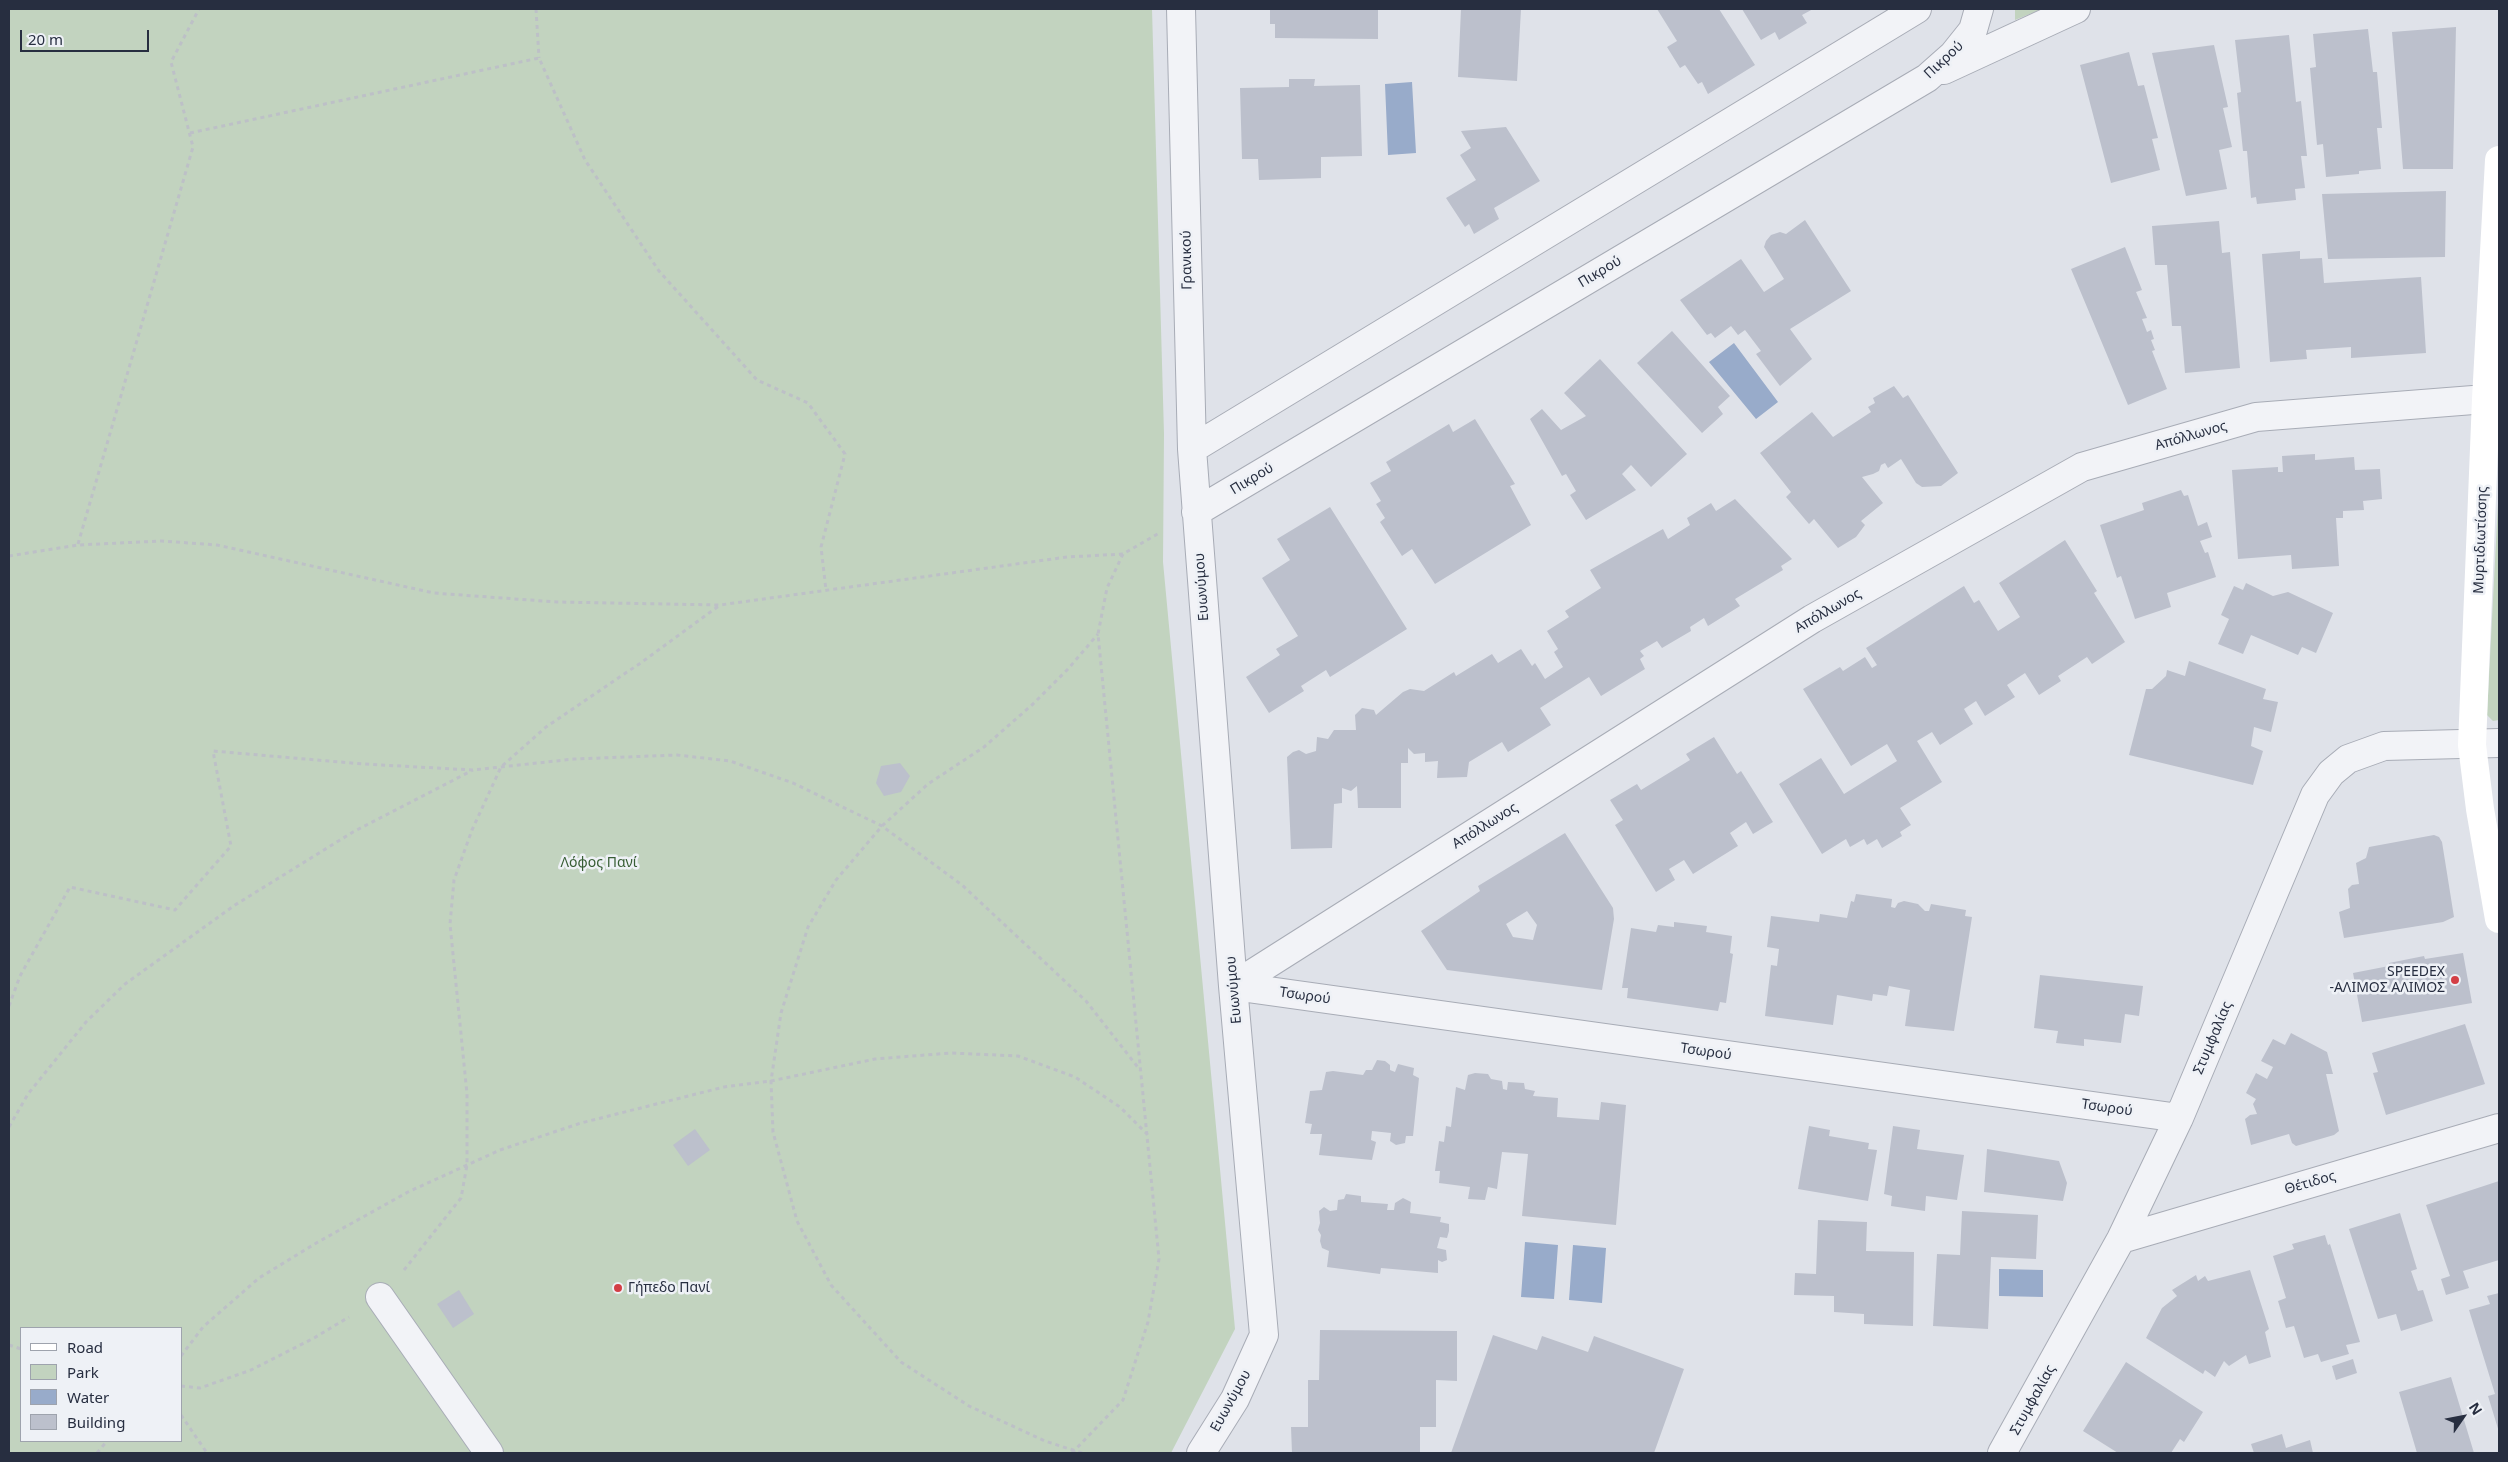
<!DOCTYPE html>
<html>
<head>
<meta charset="utf-8">
<style>
	body { margin:0 }
	#map { position:relative; width:2508px; height:1462px; overflow:hidden; background:#dfe2e9; font-family:"Noto Sans",sans-serif }
	canvas { display:block }
	.frame { position:absolute; inset:0; border:10px solid #272e40; pointer-events:none }
	.legend { position:absolute; left:20px; top:1327px; width:162px; height:115px; box-sizing:border-box; background:#eef1f6; border:1px solid #9ea3ad; margin:0; padding:6px 9px; list-style:none; font-size:15px; color:#272e40 }
	.legend li { display:flex; align-items:center; gap:10px; height:25px }
	.legend b { width:25px; border:1px solid #9ea3ad }
	.north { position:absolute; left:2438px; top:1392px; width:50px; height:50px; -webkit-text-stroke:4px #eef1f6; paint-order:stroke; rotate:57deg; font-size:14px; font-weight:700; line-height:20px; text-align:center; color:#272e40 }
	.north::after { content:''; display:block; margin:auto; width:18px; height:22px; background:#272e40; clip-path:polygon(50% 0,100% 100%,50% 72%,0 100%) }
	.scale { position:absolute; left:20px; top:30px; width:129px; height:22px; box-sizing:border-box; border:2px solid #272e40; border-top:0; padding-left:6px; font-size:15px; line-height:18px; white-space:nowrap; color:#272e40; -webkit-text-stroke:4px #eef1f6; paint-order:stroke }
</style>
</head>
<body>
<div id="map">
<canvas width="2508" height="1462"></canvas>
<div class="frame"></div>
<ul class="legend">
<li><b style="height:6px;background:#fff"></b>Road</li>
<li><b style="height:14px;background:#c2d3bf"></b>Park</li>
<li><b style="height:14px;background:#98abca"></b>Water</li>
<li><b style="height:14px;background:#bcc0cc"></b>Building</li>
</ul>
<div class="north">N</div>
<div class="scale">20 m</div>
</div>
<script>
const c = document.querySelector('canvas').getContext('2d');
c.lineJoin = 'round';
function fill(path, color) {
  c.fillStyle = color;
  c.fill(path, 'evenodd');
}
function poly(rows) {
  const path = new Path2D();
  for (const r of rows) {
    path.moveTo(r[0], r[1]);
    for (let i = 2; i < r.length; i += 2) path.lineTo(r[i], r[i + 1]);
  }
  return path;
}
function strokePath(path, color, width, dash) {
  c.strokeStyle = color;
  c.lineWidth = width;
  c.lineCap = dash ? 'butt' : 'round';
  c.setLineDash(dash || []);
  c.stroke(path);
}
function drawText(font, color, halo, rows, align = 'center') {
  c.font = font + ' "Noto Sans",sans-serif';
  c.lineWidth = 5;
  c.setLineDash([]);
  c.textBaseline = 'middle';
  c.strokeStyle = halo;
  c.fillStyle = color;
  for (const [text, x, y, turn = 0] of rows) {
    c.save();
    c.translate(x, y);
    c.rotate((+turn || 0) * Math.PI / 180);
    c.textAlign = isNaN(turn) ? turn : align;
    if (halo) c.strokeText(text, 0, 0);
    c.fillText(text, 0, 0);
    c.restore();
  }
}
fill(poly([
	[9,9,1152,9,1164,434,1163,562,1235,1329,1171,1453,9,1453],
	[21,1328,181,1328,181,1441,21,1441],
	[2015,9,2042,9,2015,20],
	[2499,484,2499,720,2493,721,2487,715]
]), '#c2d3bf');
fill(poly([
	[1412,82,1416,153,1388,155,1385,84],
	[1734,343,1778,402,1756,419,1709,362],
	[1525,1242,1558,1245,1554,1299,1521,1297],
	[1573,1245,1606,1248,1602,1303,1569,1300],
	[1999,1269,2043,1270,2043,1297,1999,1296]
]), '#98abca');
fill(poly([
	[1270,9,1378,9,1378,39,1275,38,1275,24,1270,24],
	[1461,9,1521,9,1517,81,1458,77],
	[1657,9,1719,9,1755,65,1708,94,1702,82,1698,84,1685,65,1680,68,1667,47,1677,41],
	[1742,9,1813,9,1802,15,1807,23,1779,40,1775,32,1761,40],
	[2456,27,2453,169,2403,169,2392,32],
	[2368,29,2373,72,2377,72,2382,128,2377,128,2381,169,2359,171,2359,174,2326,177,2323,144,2317,145,2310,68,2316,67,2313,34],
	[2289,35,2296,102,2301,101,2307,156,2301,156,2305,188,2295,189,2296,200,2257,204,2256,197,2251,198,2247,151,2243,151,2237,93,2241,92,2235,40],
	[2214,45,2228,107,2223,108,2232,147,2219,150,2227,189,2186,196,2152,53],
	[2129,52,2138,86,2144,85,2158,138,2152,139,2160,170,2111,183,2080,65],
	[1289,79,1315,79,1314,86,1360,85,1362,156,1321,157,1321,178,1259,180,1258,159,1242,159,1240,88,1289,87],
	[1506,127,1540,181,1494,208,1499,219,1474,234,1469,224,1465,227,1446,198,1476,180,1460,155,1471,148,1461,131],
	[2446,191,2445,257,2328,259,2322,194],
	[1805,220,1851,291,1790,329,1812,359,1780,386,1756,354,1761,351,1745,330,1738,335,1731,326,1715,338,1711,333,1707,335,1680,300,1741,259,1764,292,1784,279,1764,247,1766,241,1771,235,1780,232,1786,234],
	[2219,221,2222,253,2230,252,2240,368,2185,373,2181,326,2172,326,2167,265,2155,265,2152,226],
	[2125,247,2142,290,2136,292,2147,318,2142,319,2147,332,2151,330,2154,339,2151,340,2155,350,2152,351,2167,389,2128,405,2071,269],
	[2300,251,2300,259,2322,258,2324,283,2421,277,2426,353,2351,358,2351,347,2306,350,2307,359,2270,362,2262,254],
	[1672,331,1730,396,1718,407,1723,414,1702,433,1637,363],
	[1600,359,1687,454,1651,487,1631,465,1622,474,1636,490,1586,520,1570,495,1576,491,1566,474,1562,476,1530,419,1542,409,1561,430,1586,416,1564,393],
	[1894,386,1903,398,1908,395,1958,473,1941,486,1922,487,1916,483,1901,459,1888,468,1885,463,1881,465,1879,471,1873,474,1862,477,1883,503,1861,521,1865,525,1856,537,1838,548,1814,519,1809,524,1786,497,1791,492,1760,453,1812,412,1833,437,1871,412,1868,407,1875,403,1873,398],
	[1475,419,1515,484,1510,486,1531,525,1435,584,1412,549,1402,556,1380,522,1385,518,1376,504,1381,501,1370,483,1391,471,1386,462,1449,424,1453,432],
	[2315,454,2315,460,2354,457,2355,470,2380,469,2382,499,2363,501,2364,510,2343,511,2343,518,2336,518,2339,566,2292,569,2291,555,2238,559,2232,470,2278,467,2278,472,2283,472,2282,456],
	[2181,490,2184,496,2188,495,2198,526,2207,522,2212,537,2200,541,2205,553,2208,552,2216,577,2167,593,2171,607,2135,619,2121,576,2117,578,2100,525,2144,510,2142,503],
	[1735,499,1792,559,1781,566,1783,570,1735,599,1740,606,1708,626,1704,618,1690,627,1691,631,1662,648,1657,641,1640,651,1644,656,1640,659,1645,669,1601,696,1589,677,1540,708,1551,725,1508,752,1502,742,1469,762,1467,777,1437,778,1438,761,1425,762,1425,753,1414,754,1408,748,1408,763,1401,763,1401,808,1358,808,1357,786,1351,791,1342,788,1342,803,1334,804,1332,848,1291,849,1287,757,1293,752,1299,750,1306,754,1316,751,1317,737,1328,739,1334,730,1356,730,1355,715,1362,708,1374,710,1376,715,1403,692,1410,689,1424,691,1454,672,1456,676,1492,654,1498,663,1521,649,1532,666,1535,663,1545,679,1563,667,1554,652,1558,649,1547,631,1569,617,1565,611,1601,588,1590,570,1663,529,1668,539,1690,525,1687,518,1711,503,1716,511],
	[1330,507,1407,629,1330,677,1326,670,1301,686,1304,691,1269,713,1246,677,1280,655,1276,649,1298,636,1262,578,1290,560,1277,539],
	[2065,540,2097,591,2094,593,2125,642,2092,664,2087,657,2058,676,2061,681,2039,695,2025,673,2007,685,2015,697,1985,716,1976,701,1964,709,1973,724,1940,745,1932,732,1917,741,1942,782,1900,808,1911,825,1900,832,1902,836,1882,848,1877,839,1867,845,1864,839,1850,847,1846,839,1822,854,1779,784,1821,758,1844,794,1897,761,1887,744,1851,766,1803,689,1840,667,1843,671,1865,657,1872,668,1877,665,1866,648,1964,586,1974,603,1979,600,1998,631,2020,617,1999,583],
	[2246,583,2273,596,2288,592,2333,613,2316,653,2302,647,2298,655,2251,635,2243,654,2218,644,2229,619,2221,615,2234,586,2243,590],
	[2189,661,2266,689,2263,699,2278,702,2271,732,2254,727,2251,746,2263,751,2253,785,2129,755,2146,689,2152,689,2166,676,2167,670,2185,676],
	[1714,737,1737,774,1741,771,1773,822,1753,834,1746,822,1730,833,1738,846,1693,874,1684,860,1669,869,1675,880,1656,892,1615,825,1623,820,1610,800,1637,784,1641,790,1690,760,1686,754],
	[900,763,910,776,901,792,884,796,876,783,881,766],
	[1565,833,1613,908,1614,919,1602,990,1447,970,1421,931,1480,891,1478,886],
	[1527,911,1537,925,1533,940,1513,937,1506,924],
	[2434,835,2439,837,2442,842,2454,917,2443,922,2344,938,2339,912,2350,908,2348,889,2352,885,2359,884,2356,863,2366,858,2369,847],
	[1856,894,1892,899,1891,907,1895,908,1898,903,1904,901,1918,904,1925,911,1929,911,1931,904,1966,910,1965,916,1972,917,1954,1031,1905,1026,1910,990,1889,986,1887,996,1873,994,1872,1001,1837,995,1833,1025,1765,1016,1771,965,1777,966,1779,949,1767,947,1771,916,1819,922,1820,914,1847,918,1851,901,1854,902],
	[1674,922,1707,926,1706,932,1732,936,1730,953,1733,954,1726,1003,1720,1002,1718,1011,1627,998,1628,988,1622,988,1631,928,1656,932,1658,925,1674,927],
	[2463,953,2472,1003,2362,1022,2353,973,2389,966,2389,963,2424,956,2425,959],
	[2040,975,2143,986,2139,1016,2125,1014,2121,1043,2084,1039,2084,1046,2056,1043,2058,1031,2034,1028],
	[2465,1024,2485,1084,2386,1115,2373,1073,2378,1072,2372,1053],
	[2291,1033,2327,1052,2333,1074,2326,1074,2339,1131,2334,1135,2296,1146,2292,1143,2289,1134,2251,1145,2245,1119,2250,1115,2257,1114,2253,1104,2256,1099,2246,1093,2256,1073,2267,1079,2273,1067,2261,1061,2273,1039,2285,1045],
	[1377,1060,1385,1061,1390,1065,1390,1070,1395,1072,1398,1064,1414,1068,1413,1075,1419,1078,1413,1136,1406,1136,1405,1143,1396,1145,1390,1141,1391,1133,1372,1131,1371,1140,1376,1142,1372,1160,1319,1155,1322,1134,1310,1134,1312,1124,1305,1123,1310,1091,1322,1090,1326,1072,1333,1071,1363,1075,1366,1070,1372,1070],
	[1475,1073,1488,1074,1491,1079,1502,1081,1503,1089,1507,1090,1508,1082,1524,1083,1525,1089,1535,1091,1533,1096,1558,1098,1557,1117,1599,1120,1601,1102,1626,1105,1616,1225,1522,1216,1528,1154,1502,1152,1497,1189,1488,1187,1485,1200,1468,1199,1470,1187,1439,1183,1440,1171,1435,1171,1439,1141,1444,1142,1446,1126,1451,1127,1456,1087,1465,1090,1468,1075],
	[1809,1126,1830,1130,1829,1136,1869,1143,1868,1149,1877,1150,1868,1201,1798,1189],
	[1893,1126,1920,1130,1917,1149,1964,1155,1957,1200,1926,1196,1925,1211,1891,1206,1892,1196,1884,1194],
	[695,1129,710,1150,688,1166,673,1145],
	[1987,1149,2059,1161,2067,1183,2063,1201,1984,1192],
	[2499,1181,2499,1260,2463,1271,2469,1288,2446,1295,2441,1279,2450,1276,2426,1205],
	[1346,1194,1361,1196,1361,1202,1388,1204,1387,1210,1394,1210,1395,1203,1403,1198,1411,1202,1410,1213,1441,1217,1440,1222,1449,1224,1449,1231,1447,1238,1440,1237,1437,1248,1446,1250,1447,1260,1442,1262,1438,1260,1438,1273,1381,1268,1380,1274,1327,1267,1329,1251,1322,1248,1320,1241,1321,1235,1318,1230,1320,1223,1319,1211,1324,1207,1330,1211,1337,1210,1338,1200,1344,1199],
	[1962,1211,2038,1215,2036,1259,1991,1257,1988,1329,1933,1326,1937,1254,1960,1255],
	[2400,1213,2417,1269,2411,1271,2418,1291,2423,1290,2433,1321,2401,1331,2396,1314,2378,1319,2349,1229],
	[1818,1220,1867,1222,1866,1251,1914,1252,1913,1326,1864,1324,1864,1314,1834,1312,1834,1296,1794,1295,1795,1273,1816,1274],
	[2325,1235,2328,1245,2330,1244,2360,1342,2346,1345,2349,1354,2321,1362,2318,1354,2304,1358,2294,1326,2286,1328,2278,1301,2286,1298,2273,1256,2294,1249,2292,1244],
	[2250,1270,2269,1329,2265,1332,2271,1357,2249,1364,2246,1355,2229,1366,2224,1361,2215,1377,2205,1370,2203,1374,2146,1338,2162,1308,2177,1296,2172,1290,2196,1275,2198,1281,2205,1276,2208,1281],
	[459,1290,474,1314,453,1328,437,1304],
	[2499,1293,2499,1432,2488,1396,2495,1394,2469,1310,2490,1304,2487,1296],
	[1320,1330,1457,1331,1457,1381,1436,1380,1436,1427,1420,1427,1420,1453,1292,1453,1291,1427,1308,1427,1308,1380,1319,1380],
	[1493,1335,1537,1350,1542,1336,1588,1352,1594,1336,1684,1369,1654,1453,1451,1453],
	[2353,1359,2357,1373,2336,1380,2332,1366],
	[2126,1362,2203,1412,2184,1442,2180,1439,2171,1453,2118,1453,2083,1431],
	[2451,1377,2474,1453,2417,1453,2399,1392],
	[2282,1434,2286,1448,2310,1440,2313,1453,2254,1453,2251,1444]
]), '#bcc0cc');
const street = poly([
	[1181,9,1192,449,1233,986,1264,1335,1235,1399,1201,1453],
	[1944,70,2076,9],
	[1192,449,1917,9],
	[1196,512,1927,78,1953,55,1973,30,1979,9],
	[1233,986,1812,619,2082,467,2256,417,2486,399],
	[1233,986,2179,1118],
	[2121,1239,2499,1128],
	[380,1297,489,1453],
	[2002,1453,2121,1239,2179,1118,2315,795,2331,773,2348,759,2384,746,2499,743]
]);
strokePath(street, '#a8acb6', 30);
strokePath(poly([
	[536,9,539,58],
	[190,133,539,58,585,160,659,271,757,380,808,403,845,454,821,547,826,590],
	[78,544,193,147,171,62,199,9],
	[9,556,78,545,162,541,217,545,434,593,557,602,720,605,1067,557,1123,554,1161,532],
	[9,1006,20,976,70,887,175,910,231,846,213,751,363,764,473,770,574,759,677,755,730,761,793,783,882,826,962,885,1038,956,1086,1001,1140,1070],
	[9,1127,28,1094,86,1022,125,984,235,905,353,832,473,770],
	[404,1270,461,1198,467,1165,467,1094,450,924,454,880,472,830,501,767,546,727,642,662,720,605],
	[9,1345,21,1349],
	[181,1356,203,1327,259,1278,318,1242,408,1192,500,1150,581,1123,724,1087,771,1081,875,1059,951,1053,1018,1056,1075,1077,1120,1107,1148,1135],
	[181,1386,200,1388,251,1370,314,1338,349,1317],
	[181,1415,207,1453],
	[97,1453,107,1441],
	[1072,1453,1123,1400,1148,1322,1159,1259,1098,634,1107,588,1123,554],
	[1082,1453,1045,1441,969,1406,901,1362,831,1285,797,1221,773,1132,771,1081,781,1013,808,927,836,880,882,826,928,784,984,747,1033,704,1068,669,1098,634]
]), '#bdc0c7', 3, [4, 4]);
strokePath(street, '#f2f3f7', 28);
strokePath(poly([
	[2499,160,2486,399,2472,745,2480,809,2499,919]
]), '#fff', 28);
for (const [x, y, r, color] of [
	[2455,980,5,"#d33e45"],
	[618,1288,5,"#d33e45"]
]) {
  const dot = new Path2D();
  dot.arc(x, y, r, 0, 2 * Math.PI);
  c.fillStyle = color;
  c.fill(dot);
  strokePath(dot, '#eef1f6', 2);
}
drawText('14px', '#272e40', '#eef1f6', [
	["Πικρού",1944,60,-43],
	["Γρανικού",1187,260,-91],
	["Πικρού",1600,272,-31],
	["Απόλλωνος",2191,436,-16],
	["Πικρού",1252,479,-31],
	["Μυρτιδιωτίσσης",2481,540,-88],
	["Ευωνύμου",1202,587,-94],
	["Απόλλωνος",1828,611,-30],
	["Απόλλωνος",1485,826,-32],
	["Ευωνύμου",1234,990,-95],
	["Τσωρού",1305,996,8],
	["Στυμφαλίας",2213,1038,-67],
	["Τσωρού",1706,1052,8],
	["Τσωρού",2107,1108,8],
	["Θέτιδος",2310,1183,-16],
	["Στυμφαλίας",2033,1400,-61],
	["Ευωνύμου",1231,1401,-61]
]);
drawText('14px', '#375d34', '#eef1f6', [
	["Λόφος Πανί",599,863]
]);
drawText('14px', '#272e40', '#eef1f6', [
	["SPEEDEX",2445,972],
	["-ΑΛΙΜΟΣ ΑΛΙΜΟΣ",2445,988],
	["Γήπεδο Πανί",628,1288,"left"]
], 'right');
</script>
</body>
</html>
